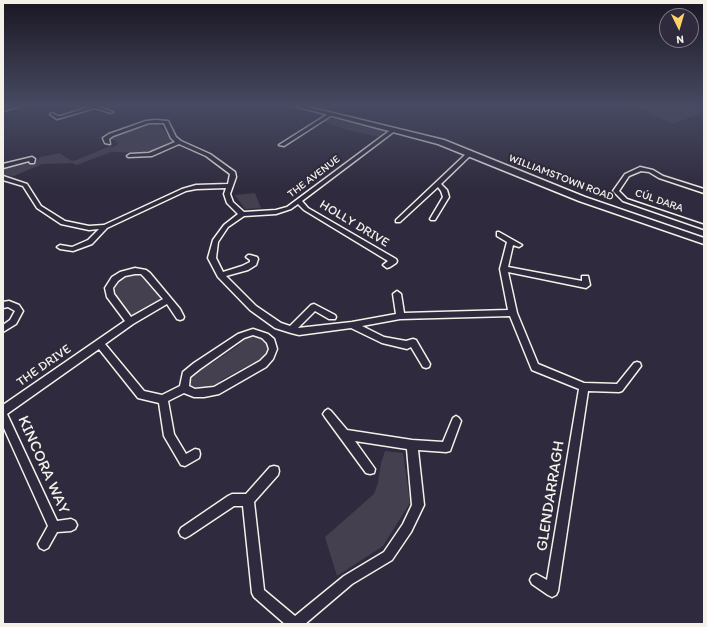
<!DOCTYPE html>
<html>
<head>
<meta charset="utf-8">
<style>
	body { margin:0 }
	#map { position:relative; width:707px; height:627px; overflow:hidden; background:#2f2a3d; font-family:Itim,sans-serif }
	canvas { display:block }
	.frame { position:absolute; inset:0; border:4px solid #f4f1e8; pointer-events:none }
	.north { position:absolute; left:659px; top:8px; width:40px; height:40px; box-sizing:border-box; background:#2f2a3d; border:1px solid #7e7a81; border-radius:50%; rotate:175deg; font-size:11px; font-weight:700; line-height:16px; text-align:center; color:#f4f1e8 }
	.north::after { content:''; display:block; margin:auto; width:14px; height:18px; background:#ffd166; clip-path:polygon(50% 0,100% 100%,50% 72%,0 100%) }
</style>
</head>
<body>
<div id="map">
<canvas width="707" height="627"></canvas>
<div class="frame"></div>
<div class="north">N</div>
</div>
<script>
const c = document.querySelector('canvas').getContext('2d');
c.lineJoin = 'round';
function fill(path, color) {
  c.fillStyle = color;
  c.fill(path, 'evenodd');
}
function poly(rows) {
  const path = new Path2D();
  for (const r of rows) {
    path.moveTo(r[0], r[1]);
    for (let i = 2; i < r.length; i += 2) path.lineTo(r[i], r[i + 1]);
  }
  return path;
}
function strokePath(path, color, width, dash) {
  c.strokeStyle = color;
  c.lineWidth = width;
  c.lineCap = dash ? 'butt' : 'round';
  c.setLineDash(dash || []);
  c.stroke(path);
}
function drawText(font, color, halo, rows, align = 'center') {
  c.font = font + ' Itim,sans-serif';
  c.lineWidth = 4;
  c.setLineDash([]);
  c.textBaseline = 'middle';
  c.strokeStyle = halo;
  c.fillStyle = color;
  for (const [text, x, y, turn = 0] of rows) {
    c.save();
    c.translate(x, y);
    c.rotate((+turn || 0) * Math.PI / 180);
    c.textAlign = isNaN(turn) ? turn : align;
    if (halo) c.strokeText(text, 0, 0);
    c.fillText(text, 0, 0);
    c.restore();
  }
}
fill(poly([
	[630,105,682,105,704,110,704,112,673,124],
	[337,118,376,127,384,131,381,137,351,131,323,122,328,119],
	[158,123,172,141,147,153,111,152,77,165,72,163,42,164,14,176,3,175,3,170,5,168,21,163,33,164,41,157,59,153,72,161,76,160,108,147,114,147,118,144,116,141,111,139,113,137,150,124],
	[255,193,261,208,245,209,235,195],
	[134,274,141,275,160,297,159,302,136,314,130,315,115,295,114,290,115,284,118,280,126,275],
	[253,336,262,338,267,344,268,351,265,357,258,363,253,363,221,380,218,384,209,388,199,389,191,387,190,378,207,364,212,363,238,346,241,341],
	[385,451,403,453,410,503,383,546,337,576,325,537,374,494,378,483,381,463]
]), '#454050');
const street = poly([
	[17,105,23,105,3,111,3,109,17,105],
	[95,105,100,105,99,107,113,112,111,113,95,108,57,119,50,114,52,113,58,116,61,116,95,105],
	[328,114,332,115,284,146,279,145,328,114],
	[155,120,168,121,176,137,181,141,210,154,235,172,236,177,230,194,233,202,244,212,276,210,287,207,392,129,396,130,302,201,308,208,396,259,397,261,396,263,390,267,387,268,383,265,388,261,304,210,298,204,291,209,276,214,244,216,228,227,218,242,216,258,223,272,242,266,250,262,250,260,246,257,248,255,250,255,257,257,258,259,256,265,248,270,226,276,256,306,281,323,290,326,311,305,314,304,335,315,336,317,335,319,329,319,315,311,298,328,352,322,396,314,393,294,397,291,401,294,404,313,508,310,500,269,507,242,497,236,497,232,499,232,522,245,519,247,513,245,508,267,582,281,582,276,588,276,590,285,586,288,508,272,517,313,538,364,584,383,617,384,634,363,637,362,640,363,641,366,622,391,619,392,588,391,558,591,556,595,552,597,548,595,532,584,530,580,532,576,536,574,547,580,579,389,532,370,510,316,400,319,362,326,384,337,406,341,413,339,416,340,430,364,429,367,426,368,423,367,411,347,407,349,382,343,351,328,299,335,291,333,275,328,250,310,218,277,208,258,213,240,224,225,238,214,227,203,224,194,226,188,196,189,186,191,107,228,92,244,73,251,60,249,57,247,60,245,72,247,88,240,99,229,89,230,61,224,37,208,23,186,3,180,3,176,27,184,41,206,65,221,89,226,104,225,182,189,196,185,228,184,230,174,206,156,179,144,152,156,128,157,127,156,130,154,149,153,175,142,171,138,164,123,149,123,113,136,109,139,110,144,105,143,103,138,109,134,146,121,155,120],
	[468,152,473,153,441,184,447,190,449,197,435,220,431,220,430,219,443,197,441,191,438,187,400,222,396,222,396,220,468,152],
	[32,157,35,159,34,163,30,163,29,161,3,168,3,164,32,157],
	[640,167,653,170,663,176,704,189,704,193,659,178,649,172,641,171,629,176,619,191,627,199,704,225,704,229,623,201,613,191,625,174,640,167],
	[135,268,146,270,150,273,180,309,184,317,183,319,180,320,177,319,167,304,133,324,105,344,144,391,162,395,180,386,183,372,194,363,238,334,253,329,268,334,274,339,277,349,273,359,266,367,219,394,204,397,194,397,184,393,168,401,174,434,186,454,195,449,199,450,200,454,199,458,185,466,181,465,164,436,159,403,138,398,99,349,7,414,57,521,71,519,75,521,77,525,75,529,71,531,57,532,48,548,44,550,40,548,38,544,48,526,3,426,3,405,125,321,107,297,105,288,112,277,120,272,135,268],
	[135,274,141,274,144,277,163,299,131,317,114,294,113,288,118,281,125,276,135,274],
	[253,335,262,338,267,343,269,349,267,354,260,361,214,387,195,389,189,386,190,377,200,369,244,338,253,335],
	[9,301,19,305,23,311,16,324,3,332,3,325,10,320,15,311,8,307,3,308,3,302,9,301],
	[328,409,331,411,347,430,412,440,443,442,453,418,456,416,459,418,461,421,450,451,446,452,418,450,424,505,411,532,392,560,352,584,305,624,285,624,254,597,252,593,243,506,234,506,189,536,185,538,181,536,179,532,181,528,228,496,232,494,246,494,270,467,274,466,278,467,279,471,278,475,254,502,264,590,295,616,344,576,384,552,403,524,412,505,407,449,355,441,375,469,374,473,370,474,366,473,325,417,323,414,325,411,328,409]
]);
const secondary = poly([
	[291,105,300,105,444,140,585,197,704,238,704,244,579,201,438,144,291,105]
]);
strokePath(street, '#f4f1e8', 3);
strokePath(secondary, '#f4f1e8', 3);
fill(street, '#2f2a3d');
fill(secondary, '#2f2a3d');
const sky = c.createLinearGradient(0, 0, 0, 192);
sky.addColorStop(0, '#1a1722');
sky.addColorStop(0.55, '#474a62');
sky.addColorStop(1, '#474a6200');
c.fillStyle = sky;
c.fillRect(0, 0, 707, 192);
drawText('11px', '#f4f1e8', '#2f2a3d', [
	["THE AVENUE",314,177,-37],
	["WILLIAMSTOWN ROAD",561,178,21],
	["CÚL DARA",659,201,19]
]);
drawText('13px', '#f4f1e8', '#2f2a3d', [
	["HOLLY DRIVE",354,224,31],
	["THE DRIVE",44,366,-35]
]);
drawText('16px', '#f4f1e8', '#2f2a3d', [
	["KINCORA WAY",43,465,66],
	["GLENDARRAGH",551,496,-81]
]);
</script>
</body>
</html>
